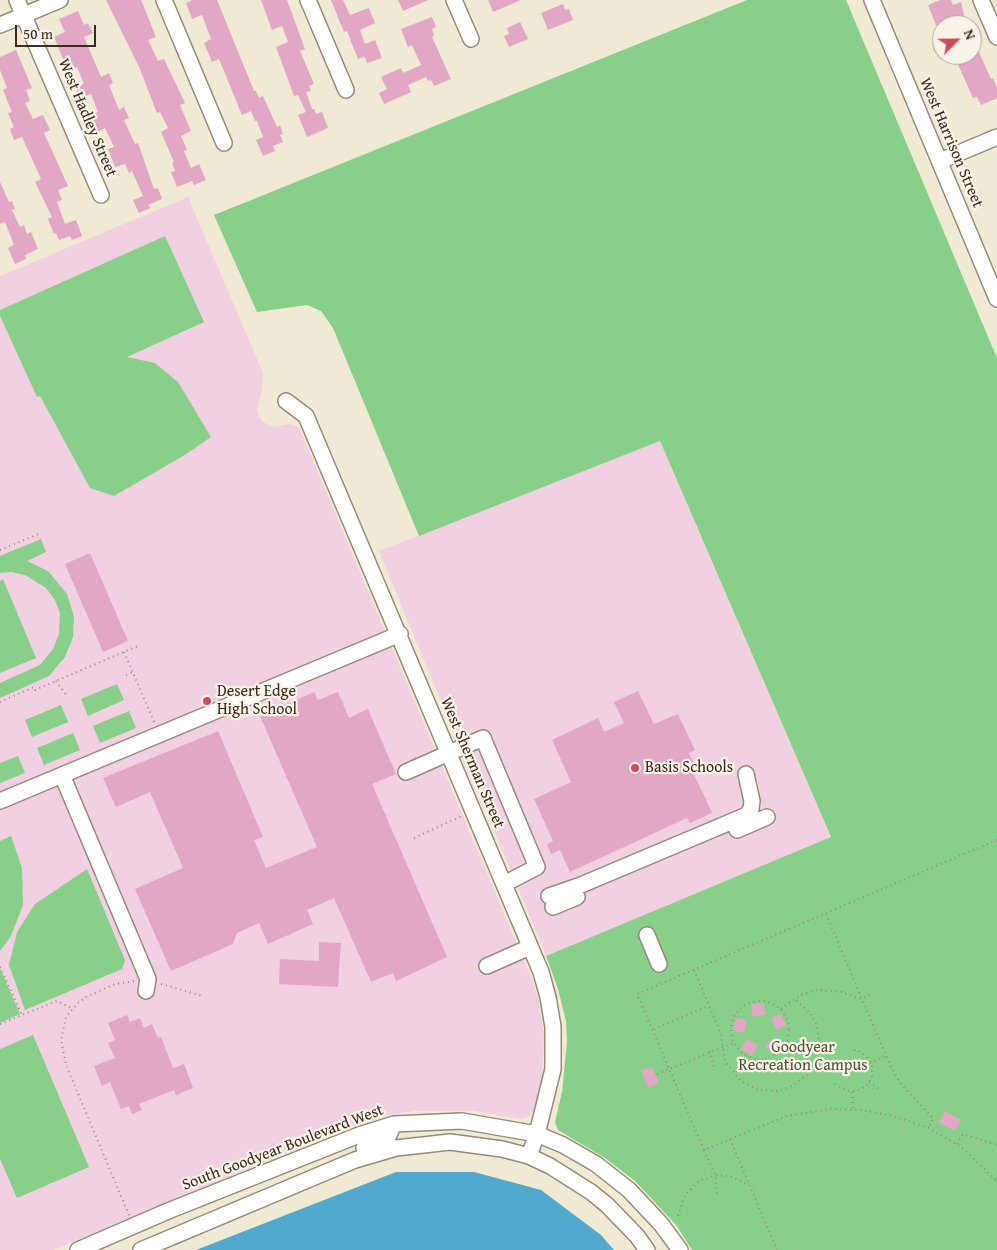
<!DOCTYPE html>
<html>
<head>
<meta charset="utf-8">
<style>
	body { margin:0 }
	#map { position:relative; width:997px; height:1250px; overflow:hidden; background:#f0ead4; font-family:"Gentium Book Plus",serif }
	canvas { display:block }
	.north { position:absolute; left:932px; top:15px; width:50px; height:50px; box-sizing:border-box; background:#f7f3e8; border:1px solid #aca397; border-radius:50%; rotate:67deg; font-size:14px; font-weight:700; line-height:20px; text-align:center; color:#3b2a1e }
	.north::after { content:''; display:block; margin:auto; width:18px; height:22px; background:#d1495b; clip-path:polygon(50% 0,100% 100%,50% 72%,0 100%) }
	.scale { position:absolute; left:15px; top:25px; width:81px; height:22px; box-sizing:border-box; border:2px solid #3b2a1e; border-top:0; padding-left:6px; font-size:15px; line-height:18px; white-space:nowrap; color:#3b2a1e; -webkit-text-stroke:4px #f7f3e8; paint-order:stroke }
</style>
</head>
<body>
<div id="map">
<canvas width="997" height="1250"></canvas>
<div class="north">N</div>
<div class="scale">50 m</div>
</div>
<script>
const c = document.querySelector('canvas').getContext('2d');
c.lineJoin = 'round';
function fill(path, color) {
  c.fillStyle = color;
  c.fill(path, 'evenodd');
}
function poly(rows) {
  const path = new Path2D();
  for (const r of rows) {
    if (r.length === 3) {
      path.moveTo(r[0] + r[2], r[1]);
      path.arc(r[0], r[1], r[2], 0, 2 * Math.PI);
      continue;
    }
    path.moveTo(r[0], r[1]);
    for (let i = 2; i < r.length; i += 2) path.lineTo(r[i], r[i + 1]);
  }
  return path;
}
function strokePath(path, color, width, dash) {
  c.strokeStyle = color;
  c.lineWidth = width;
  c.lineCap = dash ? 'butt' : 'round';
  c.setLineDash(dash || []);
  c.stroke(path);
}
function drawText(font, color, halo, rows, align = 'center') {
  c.font = font + ' "Gentium Book Plus",serif';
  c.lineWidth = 4.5;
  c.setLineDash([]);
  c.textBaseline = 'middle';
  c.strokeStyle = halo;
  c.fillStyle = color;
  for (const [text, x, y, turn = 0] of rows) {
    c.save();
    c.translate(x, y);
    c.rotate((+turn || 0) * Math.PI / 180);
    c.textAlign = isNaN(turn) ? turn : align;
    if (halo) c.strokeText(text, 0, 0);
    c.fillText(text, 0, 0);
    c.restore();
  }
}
fill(poly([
	[188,197,263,373,262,389,257,411,262,421,272,427,290,424,299,427,530,975,539,1001,544,1034,542,1080,536,1105,531,1115,525,1118,520,1119,474,1111,415,1111,370,1118,53,1250,0,1250,0,276],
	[660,441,831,838,546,956,379,551]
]), '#f1d0e2');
fill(poly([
	[747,0,846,0,997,358,997,1250,692,1250,676,1225,635,1181,605,1158,558,1130,555,1122,562,1092,567,1042,566,1021,558,989,546,956,831,837,660,441,419,536,333,328,321,311,307,305,257,312,214,215],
	[165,236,204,322,127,357,155,363,178,382,211,437,183,456,114,496,90,488,40,396,37,397,0,316,0,310],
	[41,539,46,552,27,561,48,571,67,594,74,617,73,637,65,657,49,676,0,698,0,683,40,665,53,649,59,634,60,613,55,600,46,588,25,575,11,572,0,573,0,556],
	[3,579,36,658,0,673,0,581],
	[117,684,124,700,88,716,81,699],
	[61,705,68,722,32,737,25,720],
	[129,711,136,728,100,743,93,726],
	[73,733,80,750,44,765,37,748],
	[18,756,25,773,0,783,0,763],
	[11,836,22,868,23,905,11,936,0,951,0,841],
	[87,869,125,960,122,969,25,1010,9,965,17,932,35,904],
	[0,968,20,1014,0,1023],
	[33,1035,89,1167,17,1198,0,1159,0,1049]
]), '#88cf8a');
fill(poly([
	[396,1172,474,1172,541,1190,601,1235,614,1250,196,1250]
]), '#51a9ce');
fill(poly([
	[106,0,141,0,156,37,148,40,158,61,164,59,185,103,180,105,191,131,181,136,187,150,184,151,191,168,199,164,206,180,194,185,192,181,177,187,171,172,175,171,172,163,174,162,161,132,168,128,160,112,157,113,139,67],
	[192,0,217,0,254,91,256,91,259,98,263,96,277,127,280,125,283,134,280,135,283,142,273,146,275,151,263,156,256,140,263,137,257,121,255,121,251,111,242,115,219,59,212,62,204,43,211,39,202,15,192,19,186,3],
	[261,0,287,0,305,49,300,51,314,84,309,86,311,91,306,92,312,109,314,109,316,114,322,112,328,128,307,137,298,115,306,112,298,95,294,96,276,47,288,42,282,26,272,30],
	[331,0,343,0,350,15,369,8,375,23,360,30,365,44,375,40,382,58,367,63,365,57,358,59,347,31,344,32],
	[398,0,428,0,403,11],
	[488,0,521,0,493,12],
	[940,0,951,0,953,5,961,2,966,25,936,25,928,5],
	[563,4,565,10,569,9,573,20,548,30,541,13],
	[78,11,84,25,88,23,93,33,84,37,101,77,109,73,113,83,109,85,119,110,124,107,129,118,124,120,135,144,138,143,154,189,158,188,162,199,148,205,150,208,139,213,133,200,143,196,132,171,129,173,125,164,115,167,108,149,114,147,105,128,95,133,88,117,98,112,91,94,79,99,75,87,84,84,77,67,68,71,54,37,65,32,59,19],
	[432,17,436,27,432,29,434,36,432,37,451,79,434,86,431,80,428,81,426,77,408,85,411,92,384,104,379,93,387,89,381,77,401,68,403,73,421,65,412,45,408,47,401,29],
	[520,22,528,39,509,47,504,36,509,34,507,28],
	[16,50,32,88,26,90,30,101,25,103,33,119,43,115,50,130,44,133,68,186,58,190,62,200,57,202,65,224,76,220,82,236,72,240,70,236,59,240,56,233,54,234,48,219,52,217,35,182,41,179,22,137,14,140,10,129,14,127,8,113,12,112,3,90,7,88,0,70,0,57],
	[978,50,991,79,993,78,997,88,997,98,981,105,977,97,973,98,956,60],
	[0,182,9,202,12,201,15,209,12,210,20,227,24,225,27,234,31,232,38,249,25,255,26,259,15,264,8,248,14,245,5,222,0,224],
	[90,553,128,641,103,652,65,564],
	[638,691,654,724,678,714,695,750,689,753,695,766,691,768,712,813,690,823,687,818,570,872,560,850,551,854,547,844,553,841,534,799,571,782,552,740,598,718,604,732,624,723,614,702],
	[314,692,318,700,338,692,349,718,368,709,396,774,372,784,447,957,396,981,393,973,371,982,334,898,307,910,313,924,268,944,259,923,237,933,233,944,171,971,135,889,183,868,150,792,116,807,103,778,218,731,263,837,254,840,266,868,317,847,260,716],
	[319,942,341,943,338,987,279,984,280,959,319,961],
	[764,1003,765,1015,752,1016,751,1004],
	[781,1014,786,1026,776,1030,771,1018],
	[127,1015,130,1022,140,1018,144,1028,152,1024,158,1038,161,1037,173,1068,184,1064,193,1088,176,1095,174,1090,139,1104,142,1110,132,1114,129,1106,121,1109,110,1082,102,1086,94,1066,115,1058,108,1043,115,1040,108,1023],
	[736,1018,747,1020,744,1033,733,1030],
	[775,1037,782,1046,772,1054,765,1045],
	[747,1039,758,1045,752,1055,741,1049],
	[652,1067,659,1083,648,1088,641,1071],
	[945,1111,961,1120,955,1131,939,1122]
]), '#e1a7c5');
const minor = poly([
	[17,0,101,195],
	[164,0,224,143],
	[308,0,346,90],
	[454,0,471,39],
	[872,0,997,299],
	[981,0,997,37],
	[0,25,60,0],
	[940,161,997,137],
	[286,401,306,416,541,972,548,997,553,1027,553,1069,537,1134,529,1156],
	[406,772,483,738,537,867,504,884],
	[62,775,148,979,146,991],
	[0,801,400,634],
	[737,830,767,817],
	[549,896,581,885,747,815,751,809,752,801,746,774],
	[553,907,577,897],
	[647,935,659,964],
	[487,966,530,947],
	[364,1148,388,1137,394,1124],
	[78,1250,168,1211,359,1135,394,1124,462,1121,537,1134,563,1145,596,1164,629,1190,661,1224,680,1250],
	[141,1250,355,1160,396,1148,450,1142,502,1149,529,1156,550,1166,591,1192,607,1205,637,1236,647,1250]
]);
strokePath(minor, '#968a79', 18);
strokePath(poly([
	[0,550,41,533],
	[124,652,155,724],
	[126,675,133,672],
	[56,681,68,697],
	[0,702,34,687,35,690,140,645],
	[414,838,462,816],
	[997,840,637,994,704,1150,787,1116,830,1109,861,1110,893,1116,929,1128,961,1147,997,1181],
	[826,914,891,1067,900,1083,933,1118,929,1127],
	[0,967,22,1015],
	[694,970,721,1034,725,1062,741,1081,759,1090,779,1091,792,1086,809,1073,817,1060,820,1046,817,1026,811,1014,794,998],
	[161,984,203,996],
	[760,1030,29],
	[781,1009,801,995,817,990,841,992,861,999,871,994],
	[0,1024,57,1001,73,1009],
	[654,1029,709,1006],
	[709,1051,715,1070],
	[870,1063,886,1056],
	[657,1074,733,1043],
	[869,1082,879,1089],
	[835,1084,848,1091,857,1091,866,1086,872,1077,872,1067,868,1059,861,1052,851,1049],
	[852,1092,853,1109],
	[730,1139,777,1250],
	[957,1144,963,1134,997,1145],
	[704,1150,715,1175,717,1194],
	[129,1215,66,1065,61,1040,66,1017,78,1003,86,997,115,984,136,981],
	[678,1216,685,1195,700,1180,718,1175,732,1177,749,1185]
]), '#968a79', 2, [1, 4]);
strokePath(minor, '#fff', 15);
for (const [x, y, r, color] of [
	[207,701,5,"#d1495b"],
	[635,768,5,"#d1495b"]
]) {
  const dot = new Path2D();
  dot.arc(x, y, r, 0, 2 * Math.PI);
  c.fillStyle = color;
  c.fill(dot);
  strokePath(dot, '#f7f3e8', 2);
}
drawText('16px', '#3b2a1e', '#f7f3e8', [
	["West Hadley Street",87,118,67],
	["West Harrison Street",951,143,67],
	["West Sherman Street",472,763,67],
	["South Goodyear Boulevard West",283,1148,-21]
]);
drawText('16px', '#3b2a1e', '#f7f3e8', [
	["Desert Edge",217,692],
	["High School",217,710],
	["Basis Schools",645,768]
], 'left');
drawText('16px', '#4e5339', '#f7f3e8', [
	["Goodyear",803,1048],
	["Recreation Campus",803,1066]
]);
</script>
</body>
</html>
